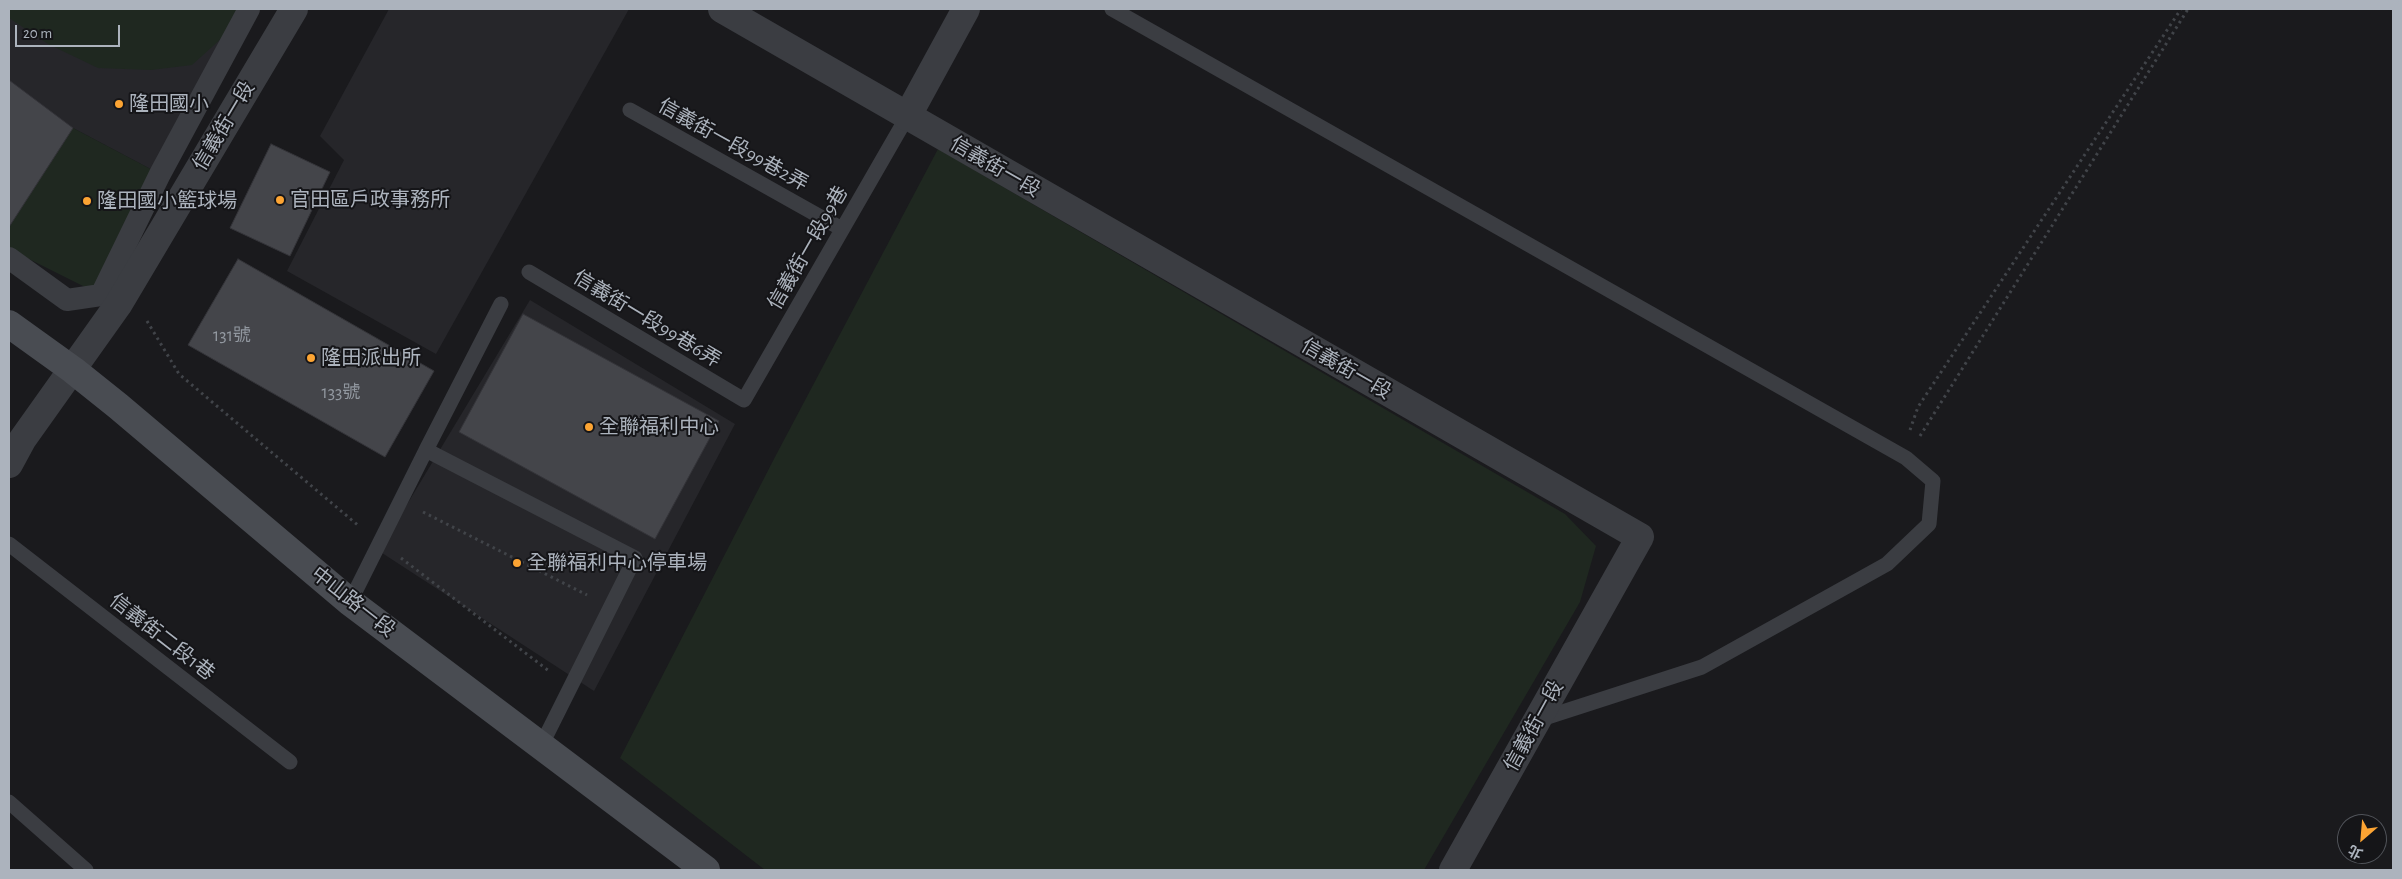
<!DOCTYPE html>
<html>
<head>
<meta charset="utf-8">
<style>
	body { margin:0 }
	#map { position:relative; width:2402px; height:879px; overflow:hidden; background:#1a1a1d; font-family:"Alegreya Sans","Noto Sans TC",sans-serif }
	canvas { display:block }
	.frame { position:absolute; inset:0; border:10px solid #acb3bd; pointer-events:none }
	.north { position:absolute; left:2337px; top:814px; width:50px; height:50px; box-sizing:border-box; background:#151518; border:1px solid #51545a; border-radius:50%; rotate:207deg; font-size:14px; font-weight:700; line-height:20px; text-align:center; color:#acb3bd }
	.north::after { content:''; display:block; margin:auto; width:18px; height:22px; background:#fca433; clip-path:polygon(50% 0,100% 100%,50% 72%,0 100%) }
	.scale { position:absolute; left:15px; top:25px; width:105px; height:22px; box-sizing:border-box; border:2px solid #acb3bd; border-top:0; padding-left:6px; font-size:15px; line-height:18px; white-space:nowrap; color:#acb3bd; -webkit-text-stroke:4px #151518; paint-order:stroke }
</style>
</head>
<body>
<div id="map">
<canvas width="2402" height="879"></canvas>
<div class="frame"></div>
<div class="north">北</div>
<div class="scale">20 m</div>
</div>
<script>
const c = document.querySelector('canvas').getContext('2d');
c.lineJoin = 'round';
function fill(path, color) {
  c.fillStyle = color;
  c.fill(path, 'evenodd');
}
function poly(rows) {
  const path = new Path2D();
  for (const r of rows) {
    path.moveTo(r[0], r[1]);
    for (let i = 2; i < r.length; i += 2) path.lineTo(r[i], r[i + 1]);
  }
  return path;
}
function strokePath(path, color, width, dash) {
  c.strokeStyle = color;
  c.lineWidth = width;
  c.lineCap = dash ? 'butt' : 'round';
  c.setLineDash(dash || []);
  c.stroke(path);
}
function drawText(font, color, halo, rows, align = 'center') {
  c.font = font + ' "Alegreya Sans","Noto Sans TC",sans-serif';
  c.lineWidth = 4;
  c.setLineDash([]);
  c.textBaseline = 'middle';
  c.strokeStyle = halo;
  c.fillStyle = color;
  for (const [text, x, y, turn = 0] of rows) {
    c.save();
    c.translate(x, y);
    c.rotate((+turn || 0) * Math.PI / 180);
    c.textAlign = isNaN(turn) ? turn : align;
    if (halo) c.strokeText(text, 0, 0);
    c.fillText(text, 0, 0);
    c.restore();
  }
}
fill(poly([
	[9,9,249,9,160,174,73,128,9,80],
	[389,9,629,9,436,354,287,271,344,160,320,136],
	[530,300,735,424,594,691,379,551]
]), '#26262a');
fill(poly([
	[9,9,240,9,222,38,192,65,151,70,98,68,48,44,9,18],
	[73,128,160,174,101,295,9,249,9,227],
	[938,149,1565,514,1596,546,1580,602,1424,870,765,870,620,758,775,457]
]), '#1f2820');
const building = poly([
	[9,80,73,128,9,227,9,80],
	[271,144,330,172,290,256,230,228,271,144],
	[238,259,434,371,385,457,188,345,238,259],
	[523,314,719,421,655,539,459,432,523,314]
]);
fill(building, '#44454a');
strokePath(building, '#343439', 1);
strokePath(poly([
	[147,321,179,374,360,527],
	[1910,430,1918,407,2181,9],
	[1920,436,2188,9],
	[423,512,587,595],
	[401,558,549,671]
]), '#414449', 3, [2.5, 4]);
strokePath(poly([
	[1112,9,1906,458,1933,481,1929,524,1887,564,1702,667,1538,720],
	[630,110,842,229],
	[529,272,744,400,907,117],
	[426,450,501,304],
	[9,544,290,762],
	[350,602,426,450,635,558,541,746],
	[9,802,86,870]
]), '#3b3d42', 15);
strokePath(poly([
	[9,258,67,300,101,295,160,174,249,9]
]), '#3b3d42', 22);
strokePath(poly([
	[722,9,1640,537,1453,870],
	[907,117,966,9],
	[9,464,22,440,118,305,294,9]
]), '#3b3d42', 28);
strokePath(poly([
	[9,324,73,370,118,406,350,602,706,870]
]), '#494c52', 28);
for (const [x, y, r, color] of [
	[119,104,5,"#fca433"],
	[280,200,5,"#fca433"],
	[87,201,5,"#fca433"],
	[311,358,5,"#fca433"],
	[589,427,5,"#fca433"],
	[517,563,5,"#fca433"]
]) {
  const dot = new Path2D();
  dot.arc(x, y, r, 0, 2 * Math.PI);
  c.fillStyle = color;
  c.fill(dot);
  strokePath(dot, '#151518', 2);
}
drawText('18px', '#9298a0', null, [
	["131號",232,336],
	["133號",341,393]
]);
drawText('20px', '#acb3bd', '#151518', [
	["隆田國小",129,104],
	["官田區戶政事務所",290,200],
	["隆田國小籃球場",97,201],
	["隆田派出所",321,358],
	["全聯福利中心",599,427],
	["全聯福利中心停車場",527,563]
], 'left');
drawText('20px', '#acb3bd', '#151518', [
	["信義街一段",224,126,-59],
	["信義街一段99巷2弄",733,145,29],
	["信義街一段",995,167,30],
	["信義街一段99巷",808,248,-60],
	["信義街一段99巷6弄",647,319,31],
	["信義街一段",1346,369,30],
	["中山路一段",353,602,38],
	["信義街二段1巷",162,637,38],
	["信義街一段",1534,726,-61]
]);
</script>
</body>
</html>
